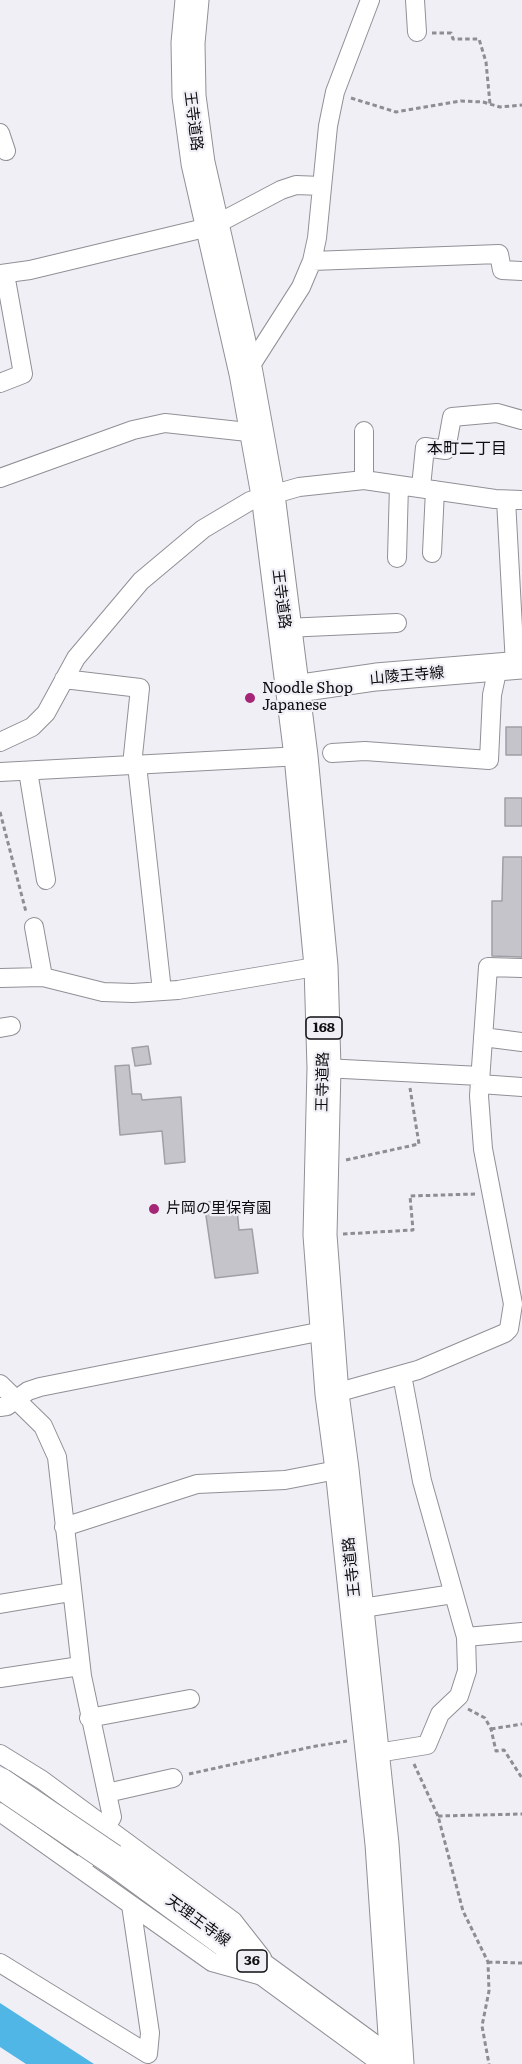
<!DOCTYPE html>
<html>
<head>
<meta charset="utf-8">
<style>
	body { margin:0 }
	canvas { display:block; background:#f0eff6 }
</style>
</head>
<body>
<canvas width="522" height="2064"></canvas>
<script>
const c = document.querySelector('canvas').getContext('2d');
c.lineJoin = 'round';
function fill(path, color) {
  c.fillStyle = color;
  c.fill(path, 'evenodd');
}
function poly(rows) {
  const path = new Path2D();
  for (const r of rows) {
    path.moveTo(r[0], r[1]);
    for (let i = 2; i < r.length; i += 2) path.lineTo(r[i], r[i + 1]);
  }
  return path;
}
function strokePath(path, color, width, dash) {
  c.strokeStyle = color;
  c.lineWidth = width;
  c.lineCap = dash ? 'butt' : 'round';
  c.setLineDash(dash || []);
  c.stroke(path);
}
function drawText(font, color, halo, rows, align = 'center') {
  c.font = font + ' Literata,"Noto Sans JP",serif';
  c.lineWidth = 4.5;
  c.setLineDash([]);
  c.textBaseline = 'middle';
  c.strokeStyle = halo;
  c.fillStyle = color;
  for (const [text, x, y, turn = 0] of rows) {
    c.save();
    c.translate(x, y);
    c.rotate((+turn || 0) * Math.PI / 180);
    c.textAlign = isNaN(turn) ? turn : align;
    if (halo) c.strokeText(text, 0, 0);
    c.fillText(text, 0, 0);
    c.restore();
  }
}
fill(poly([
	[0,2003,94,2064,26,2064,0,2047]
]), '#50b6e5');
const building = poly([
	[506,727,522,727,522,755,506,755,506,727],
	[505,798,522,798,522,826,505,826,505,798],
	[503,857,522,857,522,957,492,956,492,901,502,901,503,857],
	[148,1046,151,1064,135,1066,132,1048,148,1046],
	[129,1065,132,1094,141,1094,142,1100,181,1097,185,1162,165,1164,162,1131,120,1135,115,1066,129,1065],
	[236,1200,239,1230,252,1229,258,1273,215,1278,204,1202,236,1200]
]);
fill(building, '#c5c4ca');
strokePath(building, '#9f9fa5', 1.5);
const street = poly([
	[415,0,417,32],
	[0,133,6,151],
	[312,261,499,254,502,270,522,271],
	[0,274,30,270,213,226,281,190,296,185,322,186],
	[246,373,301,287,312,261,317,238,328,126,335,92,370,0],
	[0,383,23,374,5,274],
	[364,431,364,480],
	[0,478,133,430,165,423,257,433],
	[421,487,425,447,446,450,452,417,497,413,522,420],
	[506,500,515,665],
	[432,553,435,490],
	[397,558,399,485],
	[285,628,397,623],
	[64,679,140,688,132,765],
	[0,742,32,727,46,713,76,658,141,581,203,529,250,501,299,487,364,480,495,499,522,500],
	[332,753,365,751,489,760,492,695,498,667],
	[137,765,162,991],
	[28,771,46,880],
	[0,772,301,756],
	[34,927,43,977],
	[0,978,43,977,103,992,133,993,178,990,321,966],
	[0,1028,11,1026],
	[483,1037,522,1042],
	[324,1068,480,1076],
	[480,1084,522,1087],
	[0,1384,43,1426,57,1457,82,1676,112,1817,81,1868],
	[332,1394,418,1370,505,1333,509,1329,513,1304,483,1149,479,1096,488,967,522,968],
	[0,1407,7,1406,28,1391,40,1387,328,1330],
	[64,1527,197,1484,285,1480,342,1469],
	[0,1604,71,1592],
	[356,1609,453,1594],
	[466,1637,522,1632],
	[0,1678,80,1666],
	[89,1718,190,1699],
	[0,1754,42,1780,233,1921,262,1958],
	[371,1754,427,1745,440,1714,459,1696,467,1671,466,1637,422,1481,402,1375],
	[107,1793,173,1778],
	[0,1812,212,1962,259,1975],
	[0,1963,148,2054,150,2033,131,1905]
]);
const secondary = poly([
	[293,689,376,677,522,665]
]);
const primary = poly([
	[112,1859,392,2064]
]);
const highway = poly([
	[192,0,188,43,189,96,198,163,246,373,268,495,301,756,321,966,324,1068,320,1235,332,1394,342,1469,382,1844,397,2064]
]);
strokePath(street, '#909096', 20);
strokePath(secondary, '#909096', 29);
strokePath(primary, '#909096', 32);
strokePath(highway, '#909096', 35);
strokePath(poly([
	[432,33,451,33,453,39,479,39,486,62,490,104],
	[351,98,396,112,461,101,483,102,500,107,522,105],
	[0,812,26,912],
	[346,1160,419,1144,410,1088],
	[343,1234,413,1230,410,1196,475,1194],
	[468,1709,485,1718,491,1729,496,1751,504,1750,522,1778],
	[491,1729,522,1724],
	[414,1764,438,1816,463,1911,488,1962,489,1991,482,2026,489,2064],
	[189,1774,311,1747,347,1741],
	[438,1816,522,1814],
	[488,1962,522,1963]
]), '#8e8d92', 3, [4.5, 3]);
strokePath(street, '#fff', 18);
strokePath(secondary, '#fff', 27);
strokePath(primary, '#fff', 30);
strokePath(highway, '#fff', 33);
const primaryBridge = poly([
	[0,1783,112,1859]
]);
strokePath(primaryBridge, '#909096', 32, []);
strokePath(primaryBridge, '#fff', 30);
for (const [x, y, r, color] of [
	[250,698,6,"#a52677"],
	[154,1209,6,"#a52677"]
]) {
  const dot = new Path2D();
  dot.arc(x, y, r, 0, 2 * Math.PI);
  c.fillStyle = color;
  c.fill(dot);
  strokePath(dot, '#f0eff6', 2);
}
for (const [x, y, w] of [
	[324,1028,36],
	[252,1961,30]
]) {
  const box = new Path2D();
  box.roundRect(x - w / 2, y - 11, w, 22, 4.5);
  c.fillStyle = '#f0eff6';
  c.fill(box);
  strokePath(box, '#0e0e10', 1.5);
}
drawText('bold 14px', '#0e0e10', null, [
	["168",324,1028],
	["36",252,1961]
]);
drawText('15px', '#0e0e10', '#f0eff6', [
	["王寺道路",193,121,83],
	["王寺道路",281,599,83],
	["山陵王寺線",407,676,-5],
	["王寺道路",323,1082,-89],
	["王寺道路",352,1567,-96],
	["天理王寺線",198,1921,36]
]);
drawText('15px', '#0e0e10', '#f0eff6', [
	["Noodle Shop",262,689],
	["Japanese",262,706],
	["片岡の里保育園",166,1209]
], 'left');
drawText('16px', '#0e0e10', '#f0eff6', [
	["本町二丁目",467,449]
]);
</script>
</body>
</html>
